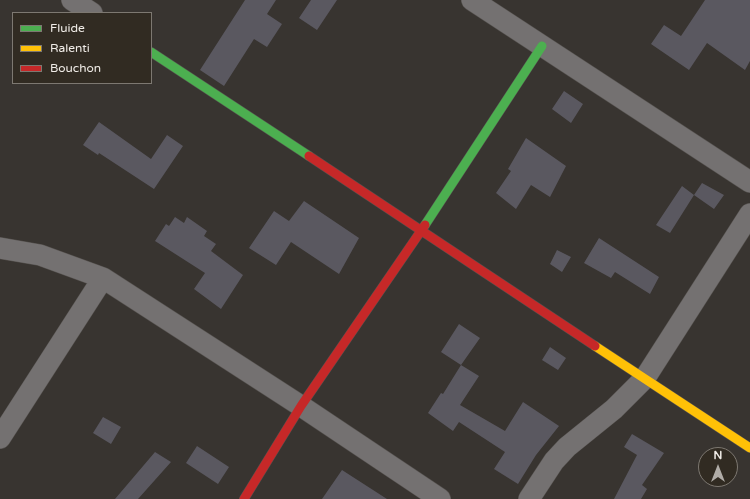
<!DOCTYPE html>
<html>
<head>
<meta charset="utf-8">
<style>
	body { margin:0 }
	#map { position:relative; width:750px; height:499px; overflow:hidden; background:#383430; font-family:"Varela Round",sans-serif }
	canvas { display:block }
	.legend { position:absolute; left:12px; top:12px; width:140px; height:72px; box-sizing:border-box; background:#312b22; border:1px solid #7d7871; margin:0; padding:5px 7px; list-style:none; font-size:12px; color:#f0ece7 }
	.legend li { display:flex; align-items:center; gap:8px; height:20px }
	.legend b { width:20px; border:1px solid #7d7871 }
	.north { position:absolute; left:698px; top:447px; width:40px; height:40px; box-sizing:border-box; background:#312b22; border:1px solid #7d7871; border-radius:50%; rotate:0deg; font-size:11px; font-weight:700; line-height:16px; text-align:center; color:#f0ece7 }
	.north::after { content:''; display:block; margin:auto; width:14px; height:18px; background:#b0aca7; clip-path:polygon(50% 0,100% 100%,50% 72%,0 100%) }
</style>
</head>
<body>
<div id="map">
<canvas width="750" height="499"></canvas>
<ul class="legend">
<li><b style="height:5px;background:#4caf50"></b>Fluide</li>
<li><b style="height:5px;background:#ffc107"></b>Ralenti</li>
<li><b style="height:5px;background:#c62828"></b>Bouchon</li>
</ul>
<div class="north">N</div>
</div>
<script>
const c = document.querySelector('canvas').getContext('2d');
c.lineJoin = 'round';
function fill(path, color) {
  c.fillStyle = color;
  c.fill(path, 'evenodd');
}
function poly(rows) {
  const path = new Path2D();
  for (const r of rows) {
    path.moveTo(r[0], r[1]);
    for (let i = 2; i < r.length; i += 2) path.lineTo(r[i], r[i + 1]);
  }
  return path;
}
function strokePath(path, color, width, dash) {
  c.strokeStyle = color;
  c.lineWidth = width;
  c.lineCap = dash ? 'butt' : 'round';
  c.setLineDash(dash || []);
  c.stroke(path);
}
fill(poly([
	[245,0,276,0,267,14,282,24,267,47,254,39,224,86,200,70],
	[311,0,337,0,317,30,299,18],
	[705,0,750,0,750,61,745,70,707,43,689,70,651,44,664,25,681,36],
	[564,91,583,104,571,123,552,109],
	[99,122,151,159,167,135,183,146,154,189,99,153,98,155,83,145],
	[526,138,566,166,550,197,531,185,516,209,496,193,511,171,508,169],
	[702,183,724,195,714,209,694,195],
	[682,186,694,195,670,233,656,225],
	[304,201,359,238,339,274,291,242,276,265,249,248,274,211,289,221],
	[175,217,184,223,187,217,207,231,204,236,216,244,211,251,243,275,221,309,194,289,205,273,155,241,166,224,169,226],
	[599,238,659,277,650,294,615,272,611,278,584,263],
	[557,250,571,257,562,272,550,264],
	[459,324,480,338,461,365,441,352],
	[550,347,566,358,558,370,542,360],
	[461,365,479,376,460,405,505,431,523,402,559,426,536,455,518,484,494,469,505,452,459,422,453,431,428,413,441,393,443,394],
	[103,417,121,427,111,444,93,433],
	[632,434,664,453,642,485,647,489,641,499,614,499,637,455,624,447],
	[197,446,229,467,218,484,186,463],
	[155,452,171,462,138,499,115,499],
	[342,470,387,499,322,499]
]), '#5a5860');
const street = poly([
	[72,0,92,13],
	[472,0,750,182],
	[0,248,40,255,103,278,301,406,440,499],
	[0,438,103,278],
	[529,499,554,461,567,447,614,409,645,378,750,214]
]);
const fast = poly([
	[151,52,309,156],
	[425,225,542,46]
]);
const slow = poly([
	[595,346,750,448]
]);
const jam = poly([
	[309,156,595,346],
	[244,499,301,406,425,225]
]);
strokePath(street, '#55514e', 22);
strokePath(fast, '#55514e', 10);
strokePath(slow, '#55514e', 10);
strokePath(jam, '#55514e', 10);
strokePath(street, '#747171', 21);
strokePath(fast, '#4caf50', 9);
strokePath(slow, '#ffc107', 9);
strokePath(jam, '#c62828', 9);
</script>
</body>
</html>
